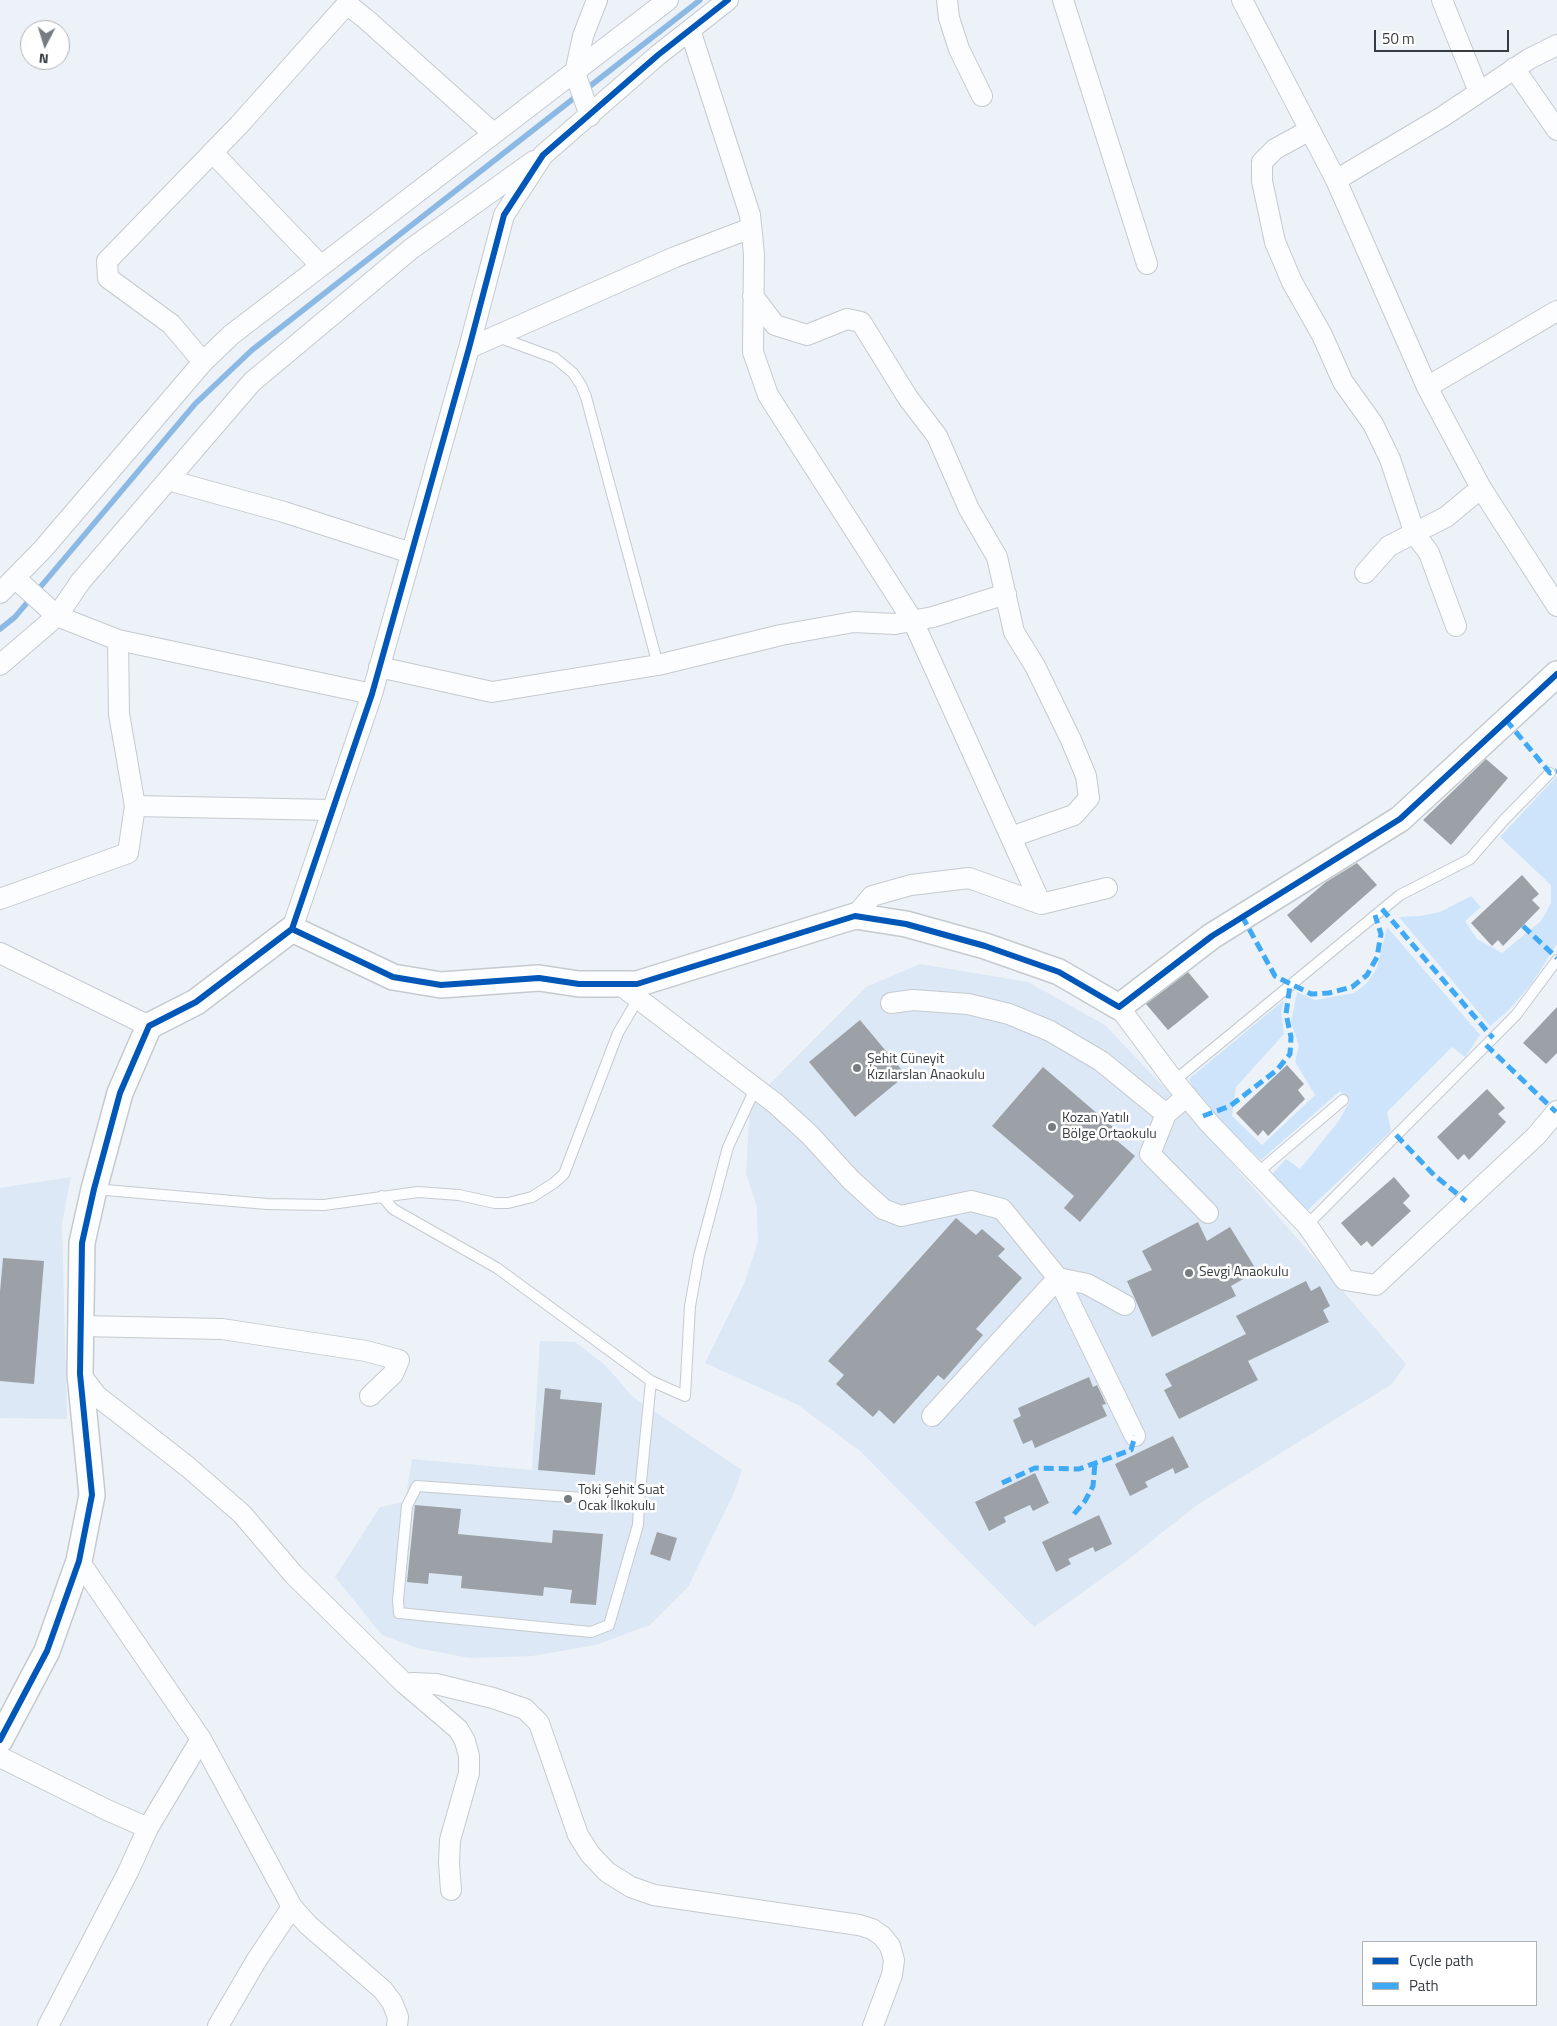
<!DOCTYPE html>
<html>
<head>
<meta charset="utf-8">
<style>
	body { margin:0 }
	#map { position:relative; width:1557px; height:2026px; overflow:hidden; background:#ecf2f8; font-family:"Titillium Web",sans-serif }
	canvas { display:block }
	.legend { position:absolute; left:1362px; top:1941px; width:175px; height:65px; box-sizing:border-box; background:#fff; border:1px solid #afb1b3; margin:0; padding:6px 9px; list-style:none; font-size:15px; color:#373c41 }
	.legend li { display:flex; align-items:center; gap:10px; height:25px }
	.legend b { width:25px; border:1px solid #afb1b3 }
	.north { position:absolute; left:20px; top:20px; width:50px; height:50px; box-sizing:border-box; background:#fff; border:1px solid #afb1b3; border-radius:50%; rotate:185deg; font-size:14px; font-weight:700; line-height:20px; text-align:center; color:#373c41 }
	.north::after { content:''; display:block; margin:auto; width:18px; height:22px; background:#767c81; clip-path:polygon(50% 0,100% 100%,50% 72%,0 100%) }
	.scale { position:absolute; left:1374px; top:30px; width:135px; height:22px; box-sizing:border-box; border:2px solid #373c41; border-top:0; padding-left:6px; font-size:15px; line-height:18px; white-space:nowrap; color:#373c41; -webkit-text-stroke:4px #fff; paint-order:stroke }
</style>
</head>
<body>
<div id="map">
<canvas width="1557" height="2026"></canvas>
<ul class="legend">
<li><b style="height:6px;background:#0057b8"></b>Cycle path</li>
<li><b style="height:6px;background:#3fa9f5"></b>Path</li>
</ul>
<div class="north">N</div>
<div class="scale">50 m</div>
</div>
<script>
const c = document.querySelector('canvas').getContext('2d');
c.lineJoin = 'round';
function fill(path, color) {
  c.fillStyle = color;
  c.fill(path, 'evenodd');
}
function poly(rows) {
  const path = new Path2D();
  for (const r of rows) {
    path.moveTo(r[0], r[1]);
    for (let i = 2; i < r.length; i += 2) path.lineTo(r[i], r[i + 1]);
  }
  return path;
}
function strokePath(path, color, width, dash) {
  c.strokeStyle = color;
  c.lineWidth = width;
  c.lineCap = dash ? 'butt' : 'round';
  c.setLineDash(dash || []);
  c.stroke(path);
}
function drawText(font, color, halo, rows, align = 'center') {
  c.font = font + ' "Titillium Web",sans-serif';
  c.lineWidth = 5;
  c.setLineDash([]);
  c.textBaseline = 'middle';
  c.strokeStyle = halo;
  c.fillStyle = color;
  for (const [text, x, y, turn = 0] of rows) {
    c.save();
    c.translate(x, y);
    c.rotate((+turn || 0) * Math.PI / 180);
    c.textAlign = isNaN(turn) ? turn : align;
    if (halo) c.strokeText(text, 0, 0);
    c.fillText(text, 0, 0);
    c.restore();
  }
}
fill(poly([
	[920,964,1028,982,1105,1025,1186,1110,1406,1364,1392,1384,1197,1505,1125,1562,1034,1627,860,1451,798,1405,705,1363,744,1284,758,1242,757,1207,746,1173,750,1104,866,987],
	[71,1177,62,1223,67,1419,0,1418,0,1188],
	[540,1341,575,1342,605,1365,633,1397,742,1470,733,1495,688,1587,650,1625,596,1645,532,1656,470,1658,417,1648,382,1635,335,1577,380,1507,405,1502,412,1459,532,1470]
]), '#dce8f5');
fill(poly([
	[1557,776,1557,944,1532,983,1508,1011,1490,1026,1399,917,1420,916,1440,912,1471,896,1481,907,1465,921,1477,939,1502,953,1541,921,1551,903,1551,885,1500,837],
	[1387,927,1480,1035,1465,1057,1452,1047,1387,1112,1391,1131,1305,1213,1275,1181,1273,1173,1286,1159,1300,1169,1338,1122,1350,1101,1340,1091,1261,1160,1203,1108,1189,1079,1284,1000,1281,1012,1284,1034,1236,1087,1232,1116,1262,1145,1315,1095,1295,1062,1299,1046,1291,1022,1297,992,1315,1000,1354,993,1367,983,1377,968]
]), '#cee4fb');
strokePath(poly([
	[585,90,700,0],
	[0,629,15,617,195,404,252,350,578,95]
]), '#8cb9e4', 5.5);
fill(poly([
	[1486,759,1508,778,1451,845,1423,820],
	[1357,863,1377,885,1311,943,1287,915,1326,882],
	[1522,875,1539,894,1532,900,1540,908,1503,946,1498,940,1492,946,1471,923],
	[1188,972,1209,997,1168,1030,1146,1004],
	[1557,1007,1557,1053,1546,1064,1523,1043],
	[860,1020,906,1075,855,1117,809,1062],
	[1287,1065,1304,1084,1298,1090,1305,1099,1268,1136,1263,1130,1258,1136,1236,1113],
	[1043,1067,1113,1127,1108,1133,1135,1156,1080,1222,1064,1208,1074,1196,992,1126],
	[1487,1089,1505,1108,1498,1114,1506,1122,1469,1160,1464,1154,1458,1160,1437,1137],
	[1394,1177,1410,1196,1403,1203,1411,1211,1372,1247,1367,1241,1361,1246,1341,1223],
	[956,1218,976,1235,982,1229,1005,1249,998,1256,1022,1278,976,1329,983,1335,944,1380,938,1375,894,1424,879,1410,873,1417,836,1384,844,1375,828,1361],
	[1198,1222,1207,1241,1230,1227,1257,1271,1231,1286,1236,1296,1152,1337,1127,1281,1152,1270,1142,1251],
	[3,1258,44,1261,34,1384,0,1381,0,1292],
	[1306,1281,1311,1291,1320,1286,1330,1306,1323,1310,1329,1322,1248,1361,1258,1380,1179,1419,1164,1390,1172,1386,1165,1374,1246,1334,1236,1316],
	[1089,1377,1093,1387,1097,1385,1106,1404,1102,1405,1107,1416,1035,1448,1032,1440,1023,1444,1013,1420,1021,1416,1018,1408],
	[545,1388,561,1390,560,1399,602,1403,595,1475,538,1470],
	[1173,1436,1189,1467,1175,1474,1173,1468,1145,1482,1148,1487,1130,1496,1115,1464],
	[1035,1473,1049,1503,1033,1511,1030,1505,1004,1517,1006,1522,989,1531,975,1502],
	[415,1505,461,1509,458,1534,552,1543,553,1530,603,1534,596,1605,570,1603,572,1590,544,1587,543,1596,461,1588,462,1576,429,1573,428,1584,407,1582],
	[1099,1515,1112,1544,1095,1552,1093,1547,1068,1559,1071,1564,1056,1572,1042,1542],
	[657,1532,677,1538,670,1561,650,1554]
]), '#9ba1a6');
const service = poly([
	[498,337,555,358,573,373,581,385,586,397,658,665],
	[1174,1081,1400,895,1470,859,1503,821,1550,773],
	[1257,1173,1343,1100],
	[94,1189,267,1204,324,1205,418,1192,459,1195,495,1203,508,1203,532,1197,554,1183,564,1174,618,1033,638,999],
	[382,1196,393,1209,497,1268,651,1381,685,1396,690,1306,699,1256,728,1147,755,1089],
	[1307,1225,1516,1015,1557,960],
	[639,1502,638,1525,609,1625,591,1632,399,1613,398,1600,407,1506,417,1486,639,1502,651,1381]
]);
const minor = poly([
	[947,0,949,18,959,49,982,96],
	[1063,0,1147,264],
	[1242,0,1336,180,1427,387,1481,488,1557,606],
	[1442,0,1479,92],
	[690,30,750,215,754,254,753,352,768,395,913,621,1041,904],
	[1514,68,1557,130],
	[590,116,575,73,583,36,597,0],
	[1310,130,1275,149,1262,162,1262,181,1275,242,1292,282,1322,335,1343,382,1373,424,1390,459,1415,534,1429,553,1456,626],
	[213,153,321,266],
	[1336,180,1442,117,1529,59,1557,45],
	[753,296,775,325,807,335,847,319,861,322,908,398,937,436,969,509,997,557,1014,632,1035,666,1071,740,1086,776,1089,798,1074,815,1011,837],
	[469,348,675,257,751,228],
	[203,362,171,324,108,278,107,261,239,125,347,4,367,20,493,133],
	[1427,387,1557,311],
	[168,480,284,512,411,553],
	[1365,573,1389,546,1446,517,1481,488],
	[15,578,57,616,118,640,372,694],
	[0,593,43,549,203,362,231,335,668,0],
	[0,665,57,616,81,581,252,382,411,249,534,161],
	[379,667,492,692,658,665,781,635,854,622,895,624,933,617,1006,594],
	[135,806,332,810],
	[0,899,128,853,135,806,119,714,118,640],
	[855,916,872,896,911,885,969,878,1041,904,1107,888],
	[292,929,372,694,469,348,504,215,543,155,658,55,728,0],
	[0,953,149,1026],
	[619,984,776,1104,810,1135,851,1180,883,1209,901,1216,971,1201,1002,1209,1058,1278,1135,1436],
	[891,1003,913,1000,968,1004,1009,1014,1050,1031,1101,1061,1166,1114,1187,1096],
	[1119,1007,1174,1081,1209,1123,1307,1225,1345,1280,1376,1285,1536,1136,1557,1111],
	[1166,1114,1150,1154,1208,1213],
	[81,1326,222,1329,366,1351,399,1360,393,1374,370,1396],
	[80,1374,97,1396,188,1467,242,1514,294,1575,405,1684,413,1683,436,1684,493,1698,525,1709,539,1723,578,1835,590,1854,607,1872,631,1887,654,1895,859,1925,872,1929,882,1936,890,1946,894,1960,892,1975,873,2026],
	[932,1416,1058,1278,1087,1284,1125,1305],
	[79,1561,201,1739,292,1907,308,1925,383,1990,392,2002,398,2017,397,2026],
	[405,1684,458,1729,465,1741,469,1756,469,1773,450,1840,449,1863,451,1890],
	[0,1757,107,1810,148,1828],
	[48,2026,128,1872,148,1828,201,1739],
	[218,2026,256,1961,292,1907]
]);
const tertiary = poly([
	[0,1740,47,1651,79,1561,92,1495,80,1374,82,1243,94,1189,120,1093,149,1026,196,1002,292,929,393,977,441,985,539,978,579,984,637,984,855,916,906,924,985,946,1059,972,1119,1007,1212,936,1400,819,1557,674]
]);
strokePath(service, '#c5cacf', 12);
strokePath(minor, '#c5cacf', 22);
strokePath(tertiary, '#c5cacf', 28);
strokePath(service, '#fcfdfe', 10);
strokePath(minor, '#fcfdfe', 20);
strokePath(tertiary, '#fcfdfe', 25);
strokePath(poly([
	[1506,720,1550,773,1557,771],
	[1382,909,1493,1038],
	[1242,916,1275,976,1311,994,1329,993,1352,987,1367,975,1377,957,1381,934,1375,915],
	[1523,926,1557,958],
	[1486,1045,1556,1112],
	[1203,1116,1230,1106,1277,1070,1290,1054,1291,1037,1286,1014,1290,985],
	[1396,1135,1434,1175,1466,1201],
	[1002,1483,1035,1468,1079,1469,1131,1450,1135,1436],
	[1074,1514,1085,1501,1093,1486,1095,1463]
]), '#3fa9f5', 5, [10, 5]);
strokePath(poly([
	[292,929,393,977,441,985,539,978,579,984,637,984,855,916,906,924,985,946,1059,972,1119,1007,1212,936,1400,819,1557,674],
	[0,1740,47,1651,79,1561,92,1495,80,1374,82,1243,94,1189,120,1093,149,1026,196,1002,292,929,372,694,469,348,504,215,543,155,658,55,728,0]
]), '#0057b8', 6);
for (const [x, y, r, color] of [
	[857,1068,5,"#767c81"],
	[1052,1127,5,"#767c81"],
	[1189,1273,5,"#767c81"],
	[568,1499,5,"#767c81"]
]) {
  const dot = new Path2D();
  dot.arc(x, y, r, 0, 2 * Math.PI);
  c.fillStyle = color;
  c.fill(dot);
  strokePath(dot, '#fff', 2);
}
drawText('14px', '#373c41', '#fff', [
	["Şehit Cüneyit",867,1060],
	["Kızılarslan Anaokulu",867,1076],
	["Kozan Yatılı",1062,1119],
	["Bölge Ortaokulu",1062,1135],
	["Sevgi Anaokulu",1199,1273],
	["Toki Şehit Suat",578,1491],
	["Ocak İlkokulu",578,1507]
], 'left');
</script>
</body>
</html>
